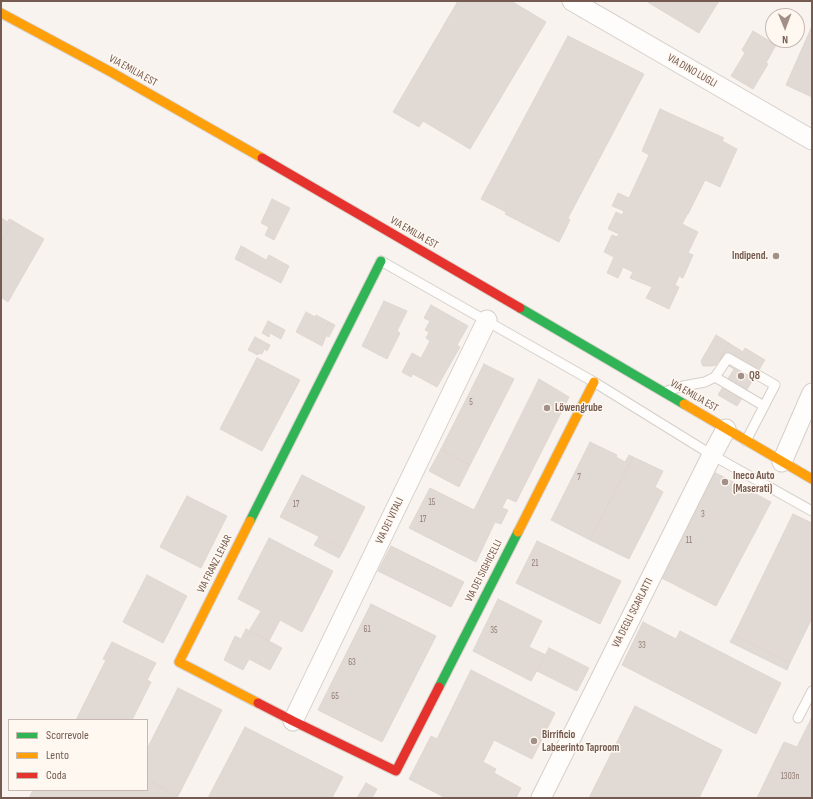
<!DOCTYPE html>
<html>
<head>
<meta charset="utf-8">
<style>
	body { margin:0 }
	#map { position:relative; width:813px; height:799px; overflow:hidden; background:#f8f3ee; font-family:"Sofia Sans Condensed",sans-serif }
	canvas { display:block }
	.frame { position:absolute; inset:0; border:2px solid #745a50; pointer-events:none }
	.legend { position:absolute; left:8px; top:719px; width:140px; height:72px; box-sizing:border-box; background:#fef8f1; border:1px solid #c7b9b1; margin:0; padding:5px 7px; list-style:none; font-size:12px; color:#745a50 }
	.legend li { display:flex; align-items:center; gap:8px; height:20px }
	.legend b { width:20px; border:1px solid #c7b9b1 }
	.north { position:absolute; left:765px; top:8px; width:40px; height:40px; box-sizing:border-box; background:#fef8f1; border:1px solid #c7b9b1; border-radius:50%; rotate:179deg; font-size:11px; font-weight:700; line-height:16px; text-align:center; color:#745a50 }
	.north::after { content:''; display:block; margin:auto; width:14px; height:18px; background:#a29087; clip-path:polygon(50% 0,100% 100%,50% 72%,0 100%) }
</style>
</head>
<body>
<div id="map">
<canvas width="813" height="799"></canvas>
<div class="frame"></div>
<ul class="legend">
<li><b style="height:5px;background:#30b455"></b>Scorrevole</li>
<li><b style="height:5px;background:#ff9f0a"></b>Lento</li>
<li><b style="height:5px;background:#e5322d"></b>Coda</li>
</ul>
<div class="north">N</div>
</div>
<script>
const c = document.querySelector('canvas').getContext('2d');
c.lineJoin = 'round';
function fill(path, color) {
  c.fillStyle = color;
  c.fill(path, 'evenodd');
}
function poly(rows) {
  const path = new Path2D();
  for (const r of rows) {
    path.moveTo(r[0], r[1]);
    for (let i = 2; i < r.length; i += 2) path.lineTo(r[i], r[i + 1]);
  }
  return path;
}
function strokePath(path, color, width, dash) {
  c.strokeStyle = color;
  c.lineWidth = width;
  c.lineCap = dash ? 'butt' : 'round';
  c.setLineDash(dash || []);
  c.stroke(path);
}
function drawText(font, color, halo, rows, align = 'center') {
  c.font = font + ' "Sofia Sans Condensed",sans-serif';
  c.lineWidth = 3;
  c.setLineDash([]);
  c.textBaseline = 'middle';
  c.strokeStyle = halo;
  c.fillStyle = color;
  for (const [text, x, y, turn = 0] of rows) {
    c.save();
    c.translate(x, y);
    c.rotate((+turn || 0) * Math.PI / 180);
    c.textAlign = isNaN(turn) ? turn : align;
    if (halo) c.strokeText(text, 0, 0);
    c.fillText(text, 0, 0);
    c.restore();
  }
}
const building = poly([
	[458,1,511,1,546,22,470,149,423,121,419,127,393,112,458,1],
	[646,1,719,1,699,33,646,1],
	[812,26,812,100,811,99,812,97,786,85,812,26],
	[753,31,776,45,766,63,768,64,753,89,731,76,745,53,742,50,753,31],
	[568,36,644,74,568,218,570,220,559,242,505,214,506,212,481,199,568,36],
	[660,109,724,138,722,141,737,149,720,187,705,180,688,214,688,213,682,224,698,232,688,253,693,255,683,278,679,276,675,285,679,287,669,309,646,298,652,287,630,278,633,272,623,267,618,278,607,273,614,257,604,252,612,235,617,237,619,234,608,229,616,212,622,215,624,211,612,206,618,193,629,198,649,155,642,151,660,109],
	[272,199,290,208,274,240,265,235,269,227,261,223,272,199],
	[1,218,8,222,9,219,13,221,1,243,1,218],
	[13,221,44,239,8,302,1,297,1,243,13,221],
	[241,246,245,248,239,261,235,259,241,246],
	[245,248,266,260,269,255,289,266,281,283,239,261,245,248],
	[384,301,407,311,397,331,400,333,387,359,362,346,384,301],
	[431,305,468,326,457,345,460,347,437,387,413,374,411,377,402,372,412,353,421,358,430,341,426,338,429,332,425,330,430,321,424,318,431,305],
	[306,312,315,317,316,315,329,322,323,334,326,336,322,346,296,332,306,312],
	[268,321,285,330,281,339,270,333,269,337,262,333,268,321],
	[329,322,335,325,329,337,323,334,329,322],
	[716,335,729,343,716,365,712,366,703,366,701,361,716,335],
	[255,337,270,345,267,351,264,349,262,354,259,353,258,355,248,350,255,337],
	[729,343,743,352,745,348,765,360,737,406,718,395,734,369,719,360,729,343],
	[257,358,300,380,262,451,220,429,257,358],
	[484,364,514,379,470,465,441,449,484,364],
	[539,379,569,397,516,502,507,498,502,508,508,510,501,524,495,522,476,562,409,528,430,488,474,510,539,379],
	[590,442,617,455,616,457,625,462,629,455,633,457,590,540,551,520,590,442],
	[441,449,470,465,459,487,429,471,441,449],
	[633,457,663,471,655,487,663,492,629,559,590,540,633,457],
	[712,471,771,502,716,606,656,575,712,471],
	[302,475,365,507,344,549,280,517,302,475],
	[187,496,227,516,201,568,160,547,187,496],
	[793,514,812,523,812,618,790,663,734,635,793,514],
	[319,537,344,549,339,558,314,545,319,537],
	[269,538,333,571,302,632,280,620,269,641,249,631,261,611,238,599,269,538],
	[537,541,621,581,600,624,516,583,537,541],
	[391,546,464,582,451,607,378,571,391,546],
	[147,575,187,596,163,643,123,622,147,575],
	[498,599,542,621,529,647,546,655,531,681,473,651,498,599],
	[371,604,436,636,382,742,318,710,371,604],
	[643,622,676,639,680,631,781,683,756,734,622,665,643,622],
	[246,629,282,648,270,670,249,659,243,670,224,660,235,636,241,639,246,629],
	[734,635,790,663,787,670,730,642,734,635],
	[112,642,156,663,147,680,151,682,132,720,76,720,106,660,103,659,112,642],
	[549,648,589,668,577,691,537,671,549,648],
	[471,670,555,713,532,759,494,740,483,762,496,769,494,773,521,788,516,798,446,798,409,779,431,736,437,739,471,670],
	[178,688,222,710,178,796,147,780,147,749,178,688],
	[635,706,722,750,699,798,589,798,635,706],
	[812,717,812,798,757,798,784,742,797,747,812,717],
	[245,727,343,777,332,798,208,798,245,727],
	[147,780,178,796,176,798,29,798,33,790,147,790,147,780],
	[366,783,377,789,372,798,357,798,366,783]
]);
fill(building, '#e1d9d4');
strokePath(building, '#e0d6d1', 1);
const lane = poly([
	[381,261,594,382,712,455,812,511],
	[715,377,764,406],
	[667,391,683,386,705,382,715,377,728,358,775,385,746,441],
	[798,718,812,691]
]);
const street = poly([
	[572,1,812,140],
	[782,462,812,393],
	[293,721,487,320],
	[541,798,712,455,726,429]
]);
const fast = poly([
	[520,308,684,404],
	[250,521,381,261],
	[439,687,518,532]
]);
const slow = poly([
	[1,13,111,72,262,158],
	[684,404,812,479],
	[250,521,179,662,258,703],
	[518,532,594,382]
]);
const jam = poly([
	[262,158,520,308],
	[258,703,293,721,396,771,439,687]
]);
strokePath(lane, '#d5cfc9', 11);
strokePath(street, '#d5cfc9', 21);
strokePath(fast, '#d7d0ca', 11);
strokePath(slow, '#d7d0ca', 11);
strokePath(jam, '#d7d0ca', 11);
strokePath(lane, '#fefdfc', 9);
strokePath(street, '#fefdfc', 19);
strokePath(fast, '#30b455', 9);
strokePath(slow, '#ff9f0a', 9);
strokePath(jam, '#e5322d', 9);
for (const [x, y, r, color] of [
	[776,256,4,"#a29087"],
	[741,376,4,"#a29087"],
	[547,408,4,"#a29087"],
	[725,482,4,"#a29087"],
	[534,741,4,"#a29087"]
]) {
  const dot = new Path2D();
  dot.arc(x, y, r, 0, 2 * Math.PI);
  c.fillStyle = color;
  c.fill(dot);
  strokePath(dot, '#fef8f1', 1.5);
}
drawText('9px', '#927c74', null, [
	["5",471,403],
	["7",579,478],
	["15",432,503],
	["17",296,505],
	["3",703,515],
	["17",423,520],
	["11",689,541],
	["21",535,564],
	["61",367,630],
	["35",494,631],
	["33",642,646],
	["63",352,663],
	["65",335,697],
	["1303n",790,777]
]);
drawText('11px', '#745a50', '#fef8f1', [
	["VIA EMILIA EST",133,71,29],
	["VIA DINO LUGLI",692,71,30],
	["VIA EMILIA EST",414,233,30],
	["VIA EMILIA EST",694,396,30],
	["VIA DEI VITALI",390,521,-64],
	["VIA FRANZ LEHAR",215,564,-63],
	["VIA DEI SIGHICELLI",484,571,-63],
	["VIA DEGLI SCARLATTI",633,613,-63]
]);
drawText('bold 11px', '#745a50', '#fef8f1', [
	["Indipend.",768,256,"right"],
	["Q8",749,376],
	["Löwengrube",555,408],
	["Ineco Auto",733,476],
	["(Maserati)",733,489],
	["Birrificio",542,735],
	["Labeerinto Taproom",542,748]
], 'left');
</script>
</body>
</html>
